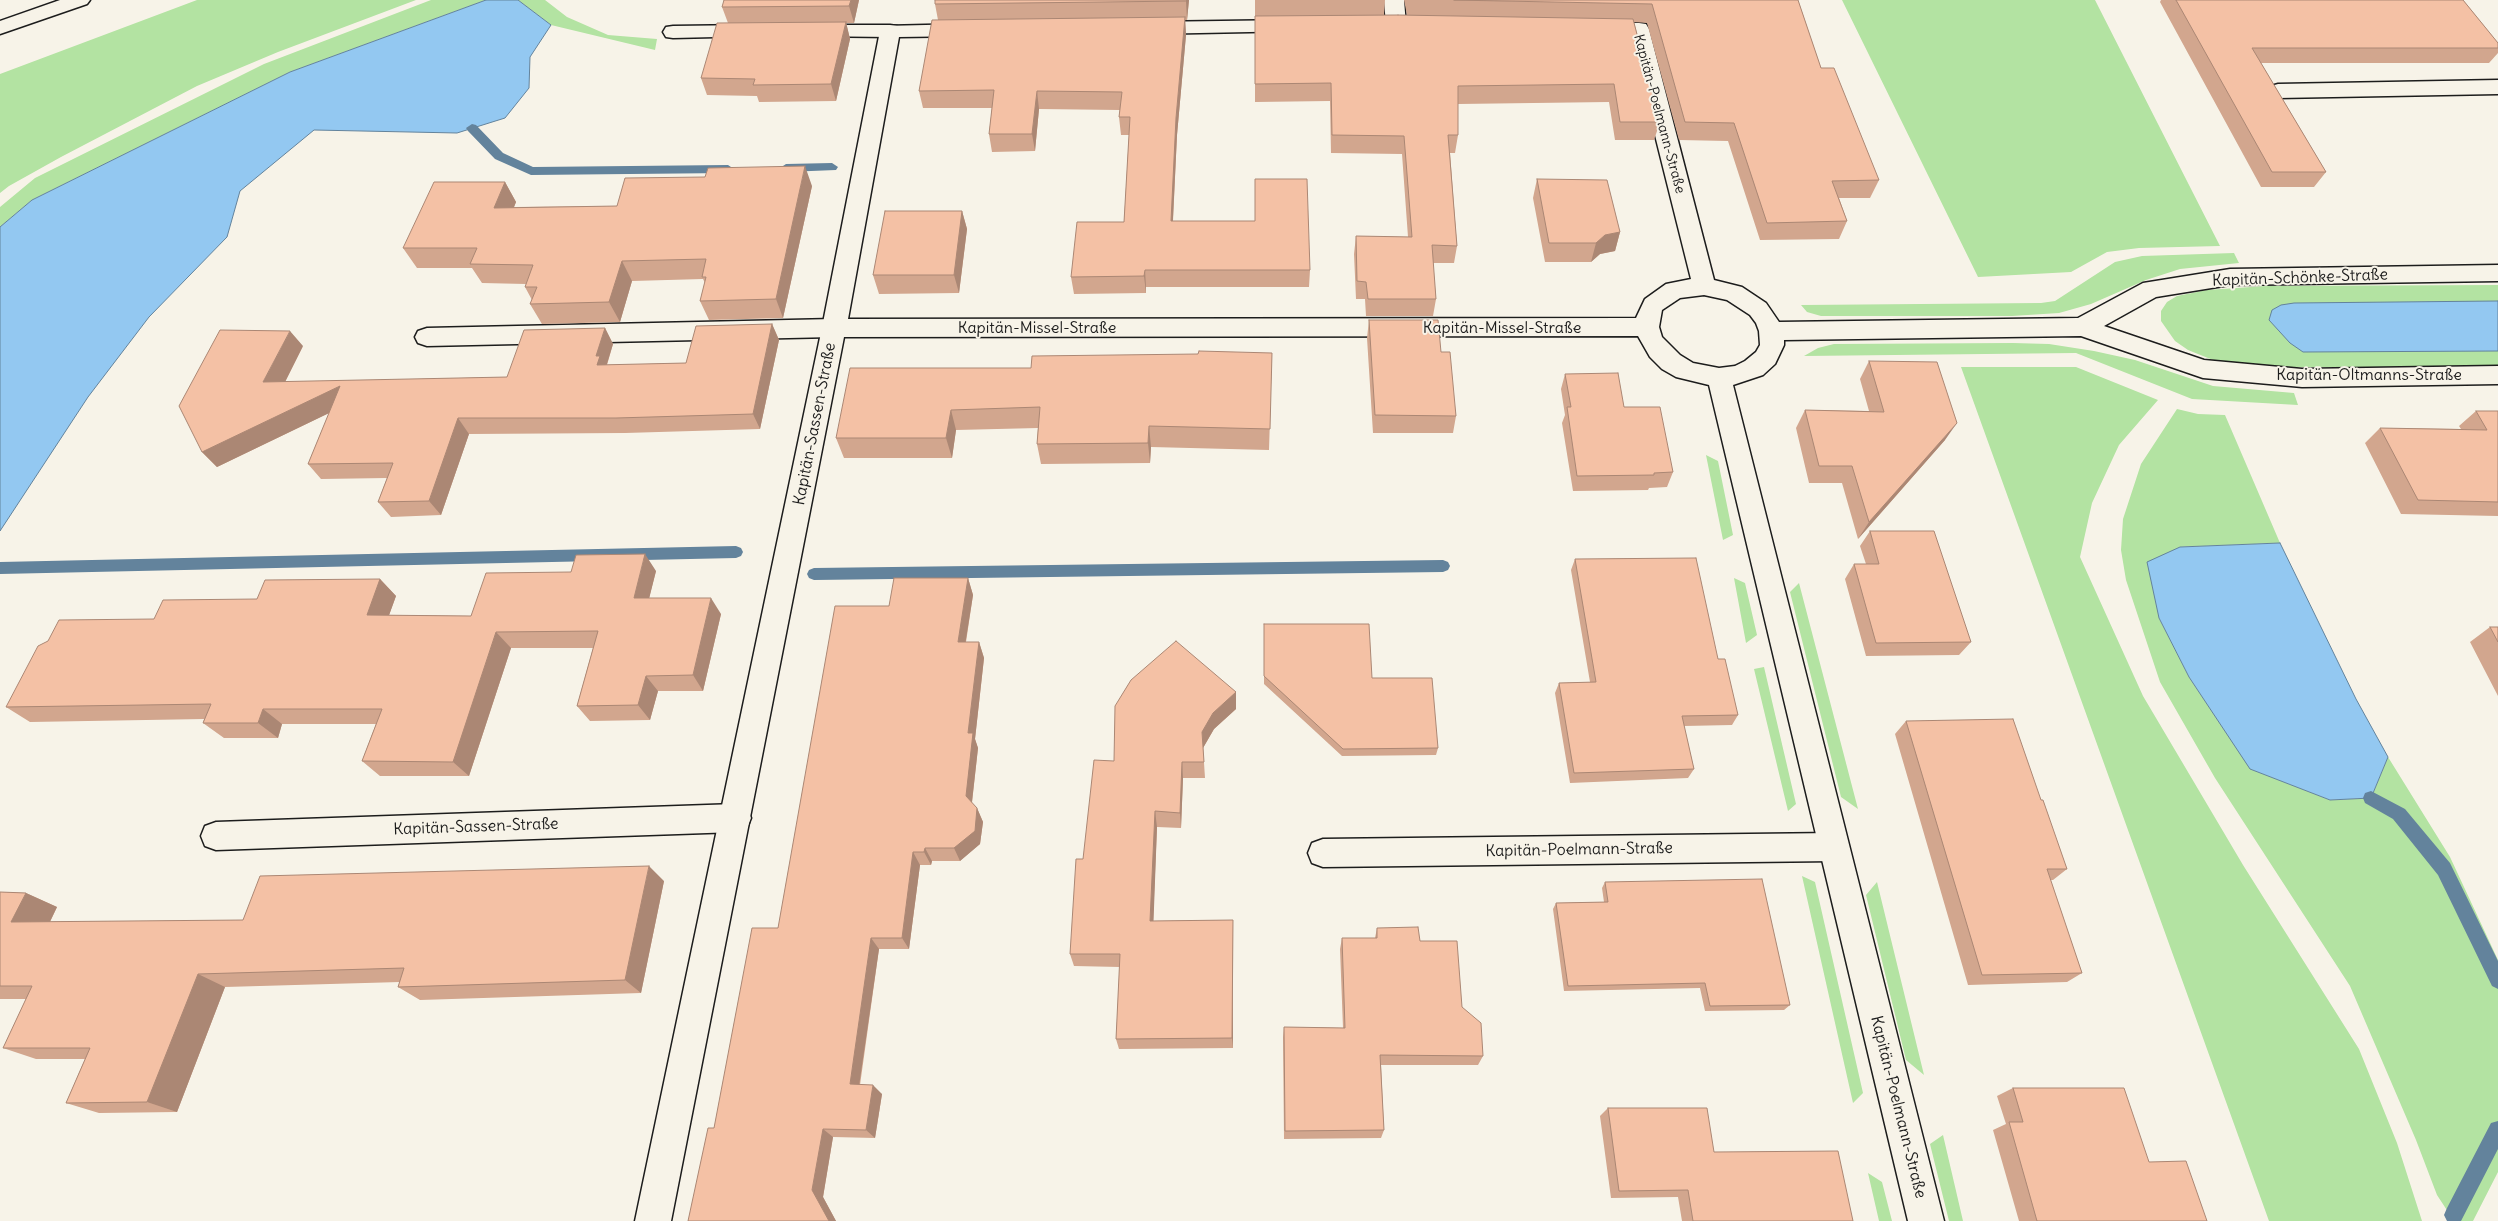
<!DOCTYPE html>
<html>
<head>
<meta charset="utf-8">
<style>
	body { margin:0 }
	canvas { display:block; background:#f7f3e8 }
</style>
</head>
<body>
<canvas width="2498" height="1221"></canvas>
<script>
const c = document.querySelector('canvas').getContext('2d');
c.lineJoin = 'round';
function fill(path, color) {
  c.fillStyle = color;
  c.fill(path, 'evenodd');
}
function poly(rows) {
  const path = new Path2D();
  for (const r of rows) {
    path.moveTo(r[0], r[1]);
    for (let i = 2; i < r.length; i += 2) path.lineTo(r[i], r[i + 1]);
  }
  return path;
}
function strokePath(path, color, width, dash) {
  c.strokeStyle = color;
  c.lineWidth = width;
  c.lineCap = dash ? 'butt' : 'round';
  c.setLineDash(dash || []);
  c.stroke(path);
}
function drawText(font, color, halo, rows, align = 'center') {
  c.font = font + ' Delius,sans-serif';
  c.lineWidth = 4;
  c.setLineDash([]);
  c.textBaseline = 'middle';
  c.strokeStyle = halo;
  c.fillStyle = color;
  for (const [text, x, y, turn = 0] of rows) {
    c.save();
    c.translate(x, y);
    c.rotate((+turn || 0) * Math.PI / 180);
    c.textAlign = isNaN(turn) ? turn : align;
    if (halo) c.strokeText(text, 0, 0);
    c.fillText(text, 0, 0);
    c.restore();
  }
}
fill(poly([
	[197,0,416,0,278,52,197,86,61,157,9,186,0,193,0,74],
	[431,0,486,0,290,72,32,200,0,227,0,207,35,178,264,64],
	[518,0,545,0,567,17,608,35,657,39,655,50,551,25],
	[1842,0,2095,0,2220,246,2139,248,2107,252,2071,272,1978,277],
	[2234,253,2239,263,2180,269,2146,280,2091,304,2059,313,2012,316,1821,316,1807,312,1801,305,2041,303,2055,301,2115,262,2142,256],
	[2498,285,2498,368,2252,367,2213,360,2188,350,2175,341,2161,321,2161,311,2167,302,2177,296,2207,290,2266,286],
	[2013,343,2049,344,2094,351,2135,360,2213,386,2294,393,2298,405,2192,399,2076,353,1804,356,1818,348,1834,344],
	[1961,367,2076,367,2158,400,2119,445,2092,503,2080,557,2143,696,2243,865,2359,1049,2397,1143,2422,1221,2269,1221],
	[2177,409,2198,414,2225,415,2280,543,2180,547,2159,618,2189,677,2251,769,2330,800,2371,798,2388,757,2450,857,2498,960,2498,1172,2473,1221,2454,1221,2437,1195,2416,1140,2350,986,2215,778,2160,682,2126,580,2121,550,2123,519,2141,464],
	[1706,455,1718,461,1733,535,1723,540],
	[1734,578,1745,583,1757,635,1746,643],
	[1799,583,1858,809,1841,797,1790,592],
	[1764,667,1796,804,1788,811,1754,669],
	[1802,876,1815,882,1863,1093,1853,1103],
	[1877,882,1924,1075,1906,1060,1866,895],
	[1943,1135,1963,1221,1949,1221,1930,1144],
	[1868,1173,1882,1182,1892,1221,1879,1221]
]), '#b3e3a2');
const water = poly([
	[486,0,518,0,551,25,530,57,529,88,505,118,457,133,314,130,240,191,227,237,149,317,88,397,0,531,0,227,32,200,290,72,486,0],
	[2498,301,2498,351,2303,352,2290,343,2269,320,2272,310,2281,305,2294,303,2498,301],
	[2280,543,2356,699,2388,757,2371,798,2330,800,2250,769,2189,677,2159,618,2147,562,2180,547,2280,543]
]);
fill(water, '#93c8f1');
strokePath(water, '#63839c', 1);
fill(poly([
	[472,124,476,125,503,153,533,167,728,165,734,169,728,173,531,175,495,159,468,131,466,128,472,124],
	[832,163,838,167,836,170,786,172,780,168,786,164,832,163],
	[736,546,741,548,743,552,741,556,736,558,0,574,0,562,736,546],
	[1443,560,1448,562,1450,566,1448,570,1443,572,814,580,809,578,807,574,809,570,814,568,1443,560],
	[2371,791,2405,809,2450,863,2498,961,2498,989,2492,986,2438,875,2393,819,2365,803,2363,798,2365,793,2371,791],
	[2498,1121,2498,1149,2461,1221,2447,1221,2444,1215,2447,1208,2491,1123,2498,1121]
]), '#63839c');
const service = poly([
	[1384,0,1404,0,1406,25,1403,29,1396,31,1389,29,1386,25,1384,0],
	[751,25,758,26,761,31,758,36,673,38,666,37,663,32,666,27,673,26,751,25],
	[812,25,890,25,897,26,900,31,897,36,890,37,805,36,802,31,805,26,812,25],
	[2498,80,2498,94,2278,98,2271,96,2267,91,2271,86,2278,84,2498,80],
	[834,319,842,322,846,328,842,334,834,337,427,346,418,343,415,337,418,331,427,328,834,319],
	[736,804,747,808,751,818,747,828,736,832,216,850,205,846,201,836,205,826,216,822,736,804],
	[1834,833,1845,837,1849,847,1845,857,1834,861,1323,867,1312,863,1308,853,1312,843,1323,839,1834,833]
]);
const minor = poly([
	[1293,20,1300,21,1303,26,1300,31,1149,34,1142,33,1139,28,1142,23,1149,22,1293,20],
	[1599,22,1639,23,1646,24,1649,29,1714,280,1742,287,1766,303,1779,322,2078,318,2143,283,2230,269,2498,265,2498,281,2230,285,2156,297,2104,326,2204,360,2302,369,2498,366,2498,384,2302,387,2203,378,2081,336,1784,340,1784,345,1775,364,1763,375,1733,385,1944,1221,1908,1221,1709,385,1676,377,1662,369,1650,357,1638,336,844,337,671,1221,635,1221,822,328,880,31,883,26,968,24,975,25,978,30,975,35,968,36,899,37,848,319,1636,318,1645,299,1666,284,1691,279,1630,35,1592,33,1589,28,1592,23,1599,22],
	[1704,295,1727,300,1750,315,1756,323,1759,331,1760,345,1756,352,1745,361,1735,366,1719,368,1693,363,1680,355,1662,337,1659,327,1662,310,1680,298,1704,295]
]);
const tertiary = poly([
	[60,0,90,0,87,4,0,34,0,21,60,0]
]);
strokePath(service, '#1c1c1c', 3);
strokePath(minor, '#1c1c1c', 3);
strokePath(tertiary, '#1c1c1c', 3);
fill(service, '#f7f3e8');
fill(minor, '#f7f3e8');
fill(tertiary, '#f7f3e8');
fill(poly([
	[859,0,854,23,846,23,850,39,836,101,759,102,757,96,707,95,701,78,728,23,722,7],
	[935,0,1189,0,1187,20,1185,20,1186,35,1177,135,1173,221,1310,270,1309,287,1146,287,1146,293,1074,294,1071,277,1124,222,1129,135,1121,135,1119,117,1120,110,1039,109,1035,151,992,152,989,134,992,108,923,108,919,91,938,20,935,4],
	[1255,0,1385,0,1384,15,1407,15,1404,0,1798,0,1821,68,1879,180,1870,198,1839,198,1847,221,1839,239,1760,240,1728,141,1679,140,1647,23,1634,22,1660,122,1654,140,1615,140,1609,102,1458,104,1458,135,1455,153,1450,153,1457,246,1454,263,1433,263,1436,299,1433,316,1366,316,1365,299,1356,299,1354,254,1356,236,1408,237,1402,154,1331,153,1330,101,1255,102],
	[2161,0,2463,0,2498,43,2498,53,2489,63,2261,63,2326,172,2314,187,2261,187,2160,2],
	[1537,179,1620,232,1615,251,1600,254,1591,262,1545,262,1533,198],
	[505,182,516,202,514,207,617,206,812,186,783,318,709,320,700,301,705,283,703,279,632,281,620,322,542,324,530,304,532,300,525,287,526,284,482,283,472,268,417,268,403,248],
	[962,211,967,229,959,293,879,294,873,275],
	[1369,320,1441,352,1456,416,1453,433,1373,433,1367,338],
	[772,324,779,340,760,429,625,433,469,434,441,515,391,517,378,502,387,478,321,479,308,464,329,413,217,467,202,452,303,346,285,382,507,377,605,328,613,344,607,365,686,363],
	[1272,353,1269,450,1151,447,1150,463,1041,464,1037,444,1038,428,956,430,952,458,844,458,836,438,1031,368],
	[1869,361,1945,440,1858,539,1842,483,1809,483,1796,428,1805,410,1869,411,1860,379],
	[1565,374,1624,407,1673,472,1667,487,1649,488,1648,490,1573,491,1562,423,1565,415,1561,389],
	[2476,411,2498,411,2498,516,2401,514,2365,443,2380,428,2461,429,2459,426],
	[1870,531,1971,642,1959,655,1866,656,1845,579,1854,564,1866,564,1860,546],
	[1575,559,1718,659,1738,715,1732,725,1684,726,1694,769,1688,778,1570,783,1555,693,1559,683,1590,682,1571,570],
	[656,571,649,598,721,614,703,691,658,691,650,720,590,721,577,706,593,648,511,648,469,776,380,776,362,761,376,724,282,724,278,738,224,738,203,723,204,719,30,722,6,707,154,619,257,599,380,579,396,596,389,615,471,616],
	[968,578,973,595,966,642,979,642,984,658,975,739,978,748,972,803,977,808,983,822,980,844,960,861,932,861,931,865,920,865,909,949,879,949,860,1085,882,1094,875,1138,833,1137,823,1197,836,1221,688,1221,714,1128,778,928,889,606],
	[1264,624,1372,678,1438,748,1436,755,1342,756,1264,684],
	[2490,627,2498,627,2498,696,2470,642],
	[1236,692,1236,709,1214,729,1203,748,1205,778,1183,778,1181,828,1157,827,1153,921,1233,920,1233,1048,1119,1049,1116,1039,1120,967,1074,966,1070,954,1083,859,1114,761],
	[1906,721,2041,800,2067,869,2053,880,2050,880,2082,973,2067,982,1968,985,1895,734],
	[664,881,641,993,420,1000,398,987,400,982,225,987,177,1112,99,1113,66,1103,85,1059,36,1059,3,1048,26,999,0,999,0,892,26,893,57,907,50,922,243,920],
	[1605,882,1790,1005,1784,1010,1705,1011,1700,988,1564,991,1553,909,1556,903,1604,902,1602,888],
	[1377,928,1420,941,1462,1007,1483,1056,1478,1065,1381,1065,1384,1130,1381,1138,1284,1139,1283,1037,1284,1027,1343,1028,1340,949,1342,938,1375,938],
	[2013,1088,2149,1162,2207,1221,2019,1221,1993,1130,2006,1124,1997,1096],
	[1608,1108,1714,1152,1853,1221,1682,1221,1678,1197,1611,1198,1600,1116]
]), '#d2a68e');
fill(poly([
	[851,0,859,0,854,23,849,6],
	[1187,0,1189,0,1187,20,1186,1],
	[1185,17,1186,35,1177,135,1172,238,1171,221,1176,118],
	[846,22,850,39,836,101,831,84],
	[1037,91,1039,109,1035,151,1032,134],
	[805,166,812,186,783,318,776,299],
	[505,182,516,202,506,227,494,208],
	[962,211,967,229,959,293,954,275],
	[1620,232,1615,251,1600,254,1591,262,1596,243,1605,235],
	[622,261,632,281,620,322,609,302],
	[1145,270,1146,287,1146,293,1144,276],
	[772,324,779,340,760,429,753,414],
	[605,328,613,344,606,367,597,365,596,356],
	[290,331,303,346,277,398,263,382],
	[340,386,352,402,217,467,202,452],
	[951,410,956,430,952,458,946,438],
	[458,418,469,434,441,515,429,501],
	[1957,423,1945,440,1858,539,1869,522],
	[1149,426,1151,447,1150,463,1148,443],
	[645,554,656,571,645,615,634,598],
	[968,578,973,595,963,658,958,642],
	[380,579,396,596,383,632,367,615],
	[711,598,721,614,703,691,693,675],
	[496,632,511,648,469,776,453,762],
	[979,642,984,658,975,739,978,748,971,810,966,796,968,733],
	[646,676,658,691,650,720,638,705],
	[1236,692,1236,709,1214,729,1203,748,1205,778,1202,732,1213,713],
	[263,709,282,724,278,738,258,723],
	[1182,762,1183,778,1181,828,1180,813],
	[977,808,983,822,980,844,960,861,954,848],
	[1155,811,1157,827,1153,935,1150,921],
	[925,848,932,861,931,865,924,852],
	[913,852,920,865,909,949,902,938],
	[649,866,664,881,641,993,625,980],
	[26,893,57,907,43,936,11,922],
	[1233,920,1233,1048,1232,1038],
	[871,938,879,949,858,1093,850,1084],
	[198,974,225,987,177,1112,147,1102],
	[873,1085,882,1094,875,1138,866,1130],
	[823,1129,833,1137,823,1197,836,1221,829,1221,812,1190]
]), '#ab8774');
const building = poly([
	[724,0,851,0,849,6,722,7,724,0],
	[935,0,1187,0,1186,1,935,4,935,0],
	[1454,0,1798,0,1821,68,1834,68,1879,180,1832,181,1847,221,1767,223,1734,123,1685,122,1652,4,1454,0],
	[2176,0,2463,0,2498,43,2498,48,2252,48,2326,172,2272,172,2176,0],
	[1398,15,1633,19,1660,122,1620,122,1614,84,1458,86,1458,135,1448,135,1457,246,1432,245,1436,299,1368,299,1366,282,1357,281,1356,236,1412,237,1404,136,1332,135,1331,83,1255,84,1255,16,1398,15],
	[1185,17,1176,118,1171,221,1255,221,1255,179,1307,179,1310,270,1145,270,1144,276,1071,277,1077,222,1124,222,1130,117,1119,117,1122,92,1037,91,1032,134,989,134,994,90,919,91,932,20,1185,17],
	[846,22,831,84,753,85,755,79,701,78,717,23,846,22],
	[805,166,776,299,700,301,706,277,702,277,706,259,622,261,609,302,530,304,537,287,525,287,533,265,470,264,477,248,403,248,434,182,505,182,494,208,617,206,625,178,705,177,708,168,805,166],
	[1537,179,1607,180,1620,232,1605,235,1596,243,1549,243,1537,179],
	[885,211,962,211,954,275,873,275,885,211],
	[1369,320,1438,320,1441,352,1450,352,1456,416,1375,415,1369,320],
	[772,324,753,414,616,418,458,418,429,501,378,502,393,463,308,464,340,386,202,452,179,406,220,330,290,331,263,382,507,377,524,330,605,328,596,356,600,356,597,365,686,363,696,326,772,324],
	[1199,351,1272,353,1270,429,1149,426,1148,443,1037,444,1040,407,951,410,946,438,836,438,850,368,1031,368,1032,356,1198,354,1199,351],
	[1869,361,1937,362,1957,423,1869,522,1852,466,1819,466,1805,410,1884,412,1869,361],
	[1618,373,1624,407,1660,407,1673,472,1654,473,1654,475,1577,476,1567,407,1571,407,1565,374,1618,373],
	[2476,411,2498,411,2498,502,2418,500,2380,428,2487,430,2476,411],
	[1870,531,1934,531,1971,642,1876,643,1854,564,1879,564,1870,531],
	[645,554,634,598,711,598,693,675,646,676,638,705,577,706,598,631,496,632,453,762,362,761,382,709,263,709,258,723,203,723,211,704,6,707,38,646,48,641,59,620,154,619,163,600,257,599,265,580,380,579,367,615,471,616,486,573,571,572,576,555,645,554],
	[1696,558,1718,659,1725,659,1738,715,1682,716,1694,769,1574,773,1559,683,1596,682,1575,559,1696,558],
	[894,578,968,578,958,642,979,642,968,733,973,733,966,796,977,808,975,831,954,848,925,848,924,852,913,852,902,938,871,938,850,1084,873,1085,866,1130,823,1129,812,1190,829,1221,688,1221,708,1128,714,1128,752,928,778,928,835,606,889,606,894,578],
	[1264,624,1369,624,1372,678,1432,678,1438,748,1343,749,1264,676,1264,624],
	[2490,627,2498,627,2498,642,2490,627],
	[1176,641,1236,692,1213,713,1202,732,1204,762,1182,762,1180,813,1155,811,1150,921,1233,920,1232,1038,1116,1039,1120,954,1070,954,1076,859,1083,859,1094,760,1114,761,1115,706,1131,680,1176,641],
	[2013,719,2041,800,2043,800,2067,869,2047,869,2082,973,1982,975,1906,721,2013,719],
	[649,866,625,980,398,987,404,968,198,974,147,1102,66,1103,90,1048,3,1048,32,986,0,986,0,892,26,893,11,922,243,920,260,876,649,866],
	[1762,879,1790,1005,1710,1006,1705,983,1568,986,1556,903,1608,902,1605,882,1762,879],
	[1418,927,1420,941,1457,941,1462,1007,1481,1023,1483,1056,1380,1055,1384,1130,1285,1131,1284,1027,1345,1028,1342,938,1377,938,1377,928,1418,927],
	[2013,1088,2124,1088,2149,1162,2186,1161,2207,1221,2037,1221,2009,1122,2023,1122,2013,1088],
	[1608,1108,1707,1108,1714,1152,1838,1151,1853,1221,1693,1221,1688,1190,1619,1191,1608,1108]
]);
fill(building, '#f4c1a5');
strokePath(building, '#ab8774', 1);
drawText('14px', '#1c1c1c', '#f7f3e8', [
	["Kapitän-Poelmann-Straße",1659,114,75]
]);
drawText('16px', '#1c1c1c', '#f7f3e8', [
	["Kapitän-Schönke-Straße",2300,278,-2],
	["Kapitän-Missel-Straße",1037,328],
	["Kapitän-Missel-Straße",1502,328],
	["Kapitän-Oltmanns-Straße",2369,375],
	["Kapitän-Sassen-Straße",815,424,-79],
	["Kapitän-Sassen-Straße",476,827,-2],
	["Kapitän-Poelmann-Straße",1579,850,-1],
	["Kapitän-Poelmann-Straße",1898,1107,76]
]);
</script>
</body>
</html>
